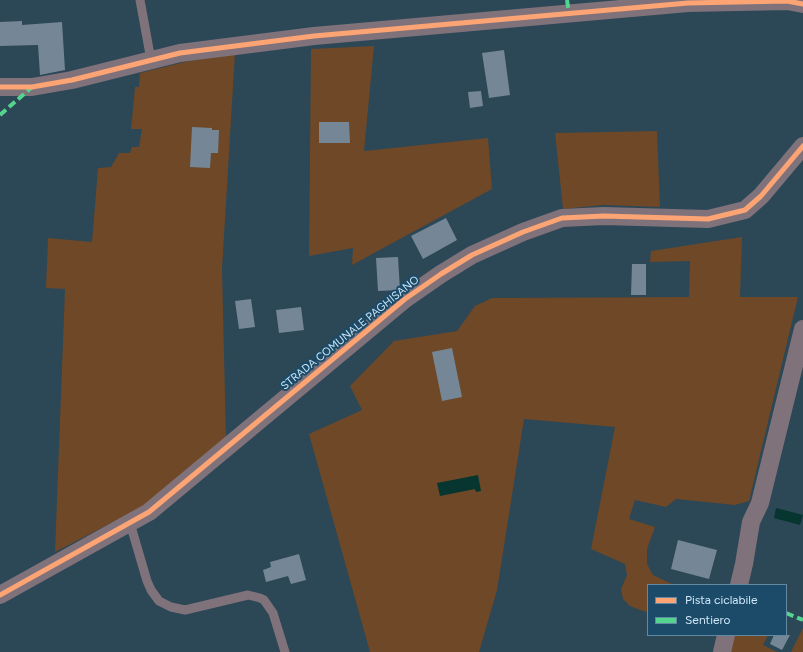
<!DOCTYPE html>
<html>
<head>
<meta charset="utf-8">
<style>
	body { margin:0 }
	#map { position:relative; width:803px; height:652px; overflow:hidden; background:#2c4756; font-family:Figtree,sans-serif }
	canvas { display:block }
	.legend { position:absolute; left:647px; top:584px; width:140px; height:52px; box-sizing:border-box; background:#1b4b68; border:1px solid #6389a2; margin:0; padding:5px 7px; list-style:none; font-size:12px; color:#cfe7f8 }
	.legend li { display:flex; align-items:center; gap:8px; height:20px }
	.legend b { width:20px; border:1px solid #6389a2 }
</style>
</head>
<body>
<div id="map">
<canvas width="803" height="652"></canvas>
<ul class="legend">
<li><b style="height:5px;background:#fda474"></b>Pista ciclabile</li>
<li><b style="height:5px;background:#53d58f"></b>Sentiero</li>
</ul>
</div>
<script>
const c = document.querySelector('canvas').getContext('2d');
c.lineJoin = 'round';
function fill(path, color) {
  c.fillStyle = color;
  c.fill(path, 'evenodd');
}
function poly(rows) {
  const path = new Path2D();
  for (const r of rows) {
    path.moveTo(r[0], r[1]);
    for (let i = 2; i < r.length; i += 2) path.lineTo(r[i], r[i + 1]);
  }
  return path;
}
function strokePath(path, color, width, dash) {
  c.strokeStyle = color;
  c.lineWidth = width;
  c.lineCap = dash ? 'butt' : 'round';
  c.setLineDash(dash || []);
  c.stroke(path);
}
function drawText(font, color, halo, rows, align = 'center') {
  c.font = font + ' Figtree,sans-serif';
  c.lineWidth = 4;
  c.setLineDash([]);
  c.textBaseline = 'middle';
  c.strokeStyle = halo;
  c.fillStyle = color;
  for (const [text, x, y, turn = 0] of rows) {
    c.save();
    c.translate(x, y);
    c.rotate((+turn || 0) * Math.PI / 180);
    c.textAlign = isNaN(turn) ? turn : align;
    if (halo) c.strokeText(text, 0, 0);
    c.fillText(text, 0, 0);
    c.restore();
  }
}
fill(poly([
	[374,46,364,151,488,138,492,189,352,265,353,248,309,256,311,49],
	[235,53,222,269,226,440,144,506,55,552,65,289,46,288,48,238,92,242,98,168,111,167,119,153,130,153,132,147,139,147,142,129,131,129,135,87,139,87,140,73,185,62],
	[657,131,660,207,603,205,563,209,555,133],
	[742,237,740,297,798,297,749,501,735,505,676,499,666,507,635,500,629,519,655,527,647,549,647,564,653,575,674,585,648,585,648,612,640,610,630,606,623,599,621,589,627,575,625,564,591,549,615,427,524,419,497,590,479,652,370,652,309,434,362,410,350,386,394,341,457,331,475,306,492,298,689,297,690,261,650,262,651,251],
	[803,628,803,652,791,652],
	[732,635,768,635,763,645,777,652,728,652]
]), '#6e4827');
fill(poly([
	[478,475,481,491,476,492,475,489,440,496,437,483],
	[776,508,803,515,800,525,774,518]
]), '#07352f');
fill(poly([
	[22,21,22,25,62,22,65,70,40,75,38,45,0,46,0,22],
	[504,50,510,95,489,98,482,53],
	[481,91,483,106,470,108,468,92],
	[319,122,349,122,350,143,319,143],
	[192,127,212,128,212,130,219,130,218,153,211,153,210,168,190,167],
	[446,218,457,240,423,259,411,236],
	[398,257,400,290,378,291,376,258],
	[632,264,646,264,646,295,631,295],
	[251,299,255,327,239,329,235,301],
	[301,307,304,330,279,333,276,310],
	[452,348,462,397,442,401,432,352],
	[678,540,717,550,709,579,671,569],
	[299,554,306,580,291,584,288,576,266,582,263,570,271,567,270,562],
	[774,635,790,635,782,650,770,644]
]), '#758796');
strokePath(poly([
	[140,0,151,60],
	[130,523,147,581,151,590,159,601,171,607,185,610,248,595,260,598,264,600,273,613,285,652]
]), '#80727a', 9);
strokePath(poly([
	[0,87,32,87,72,80,180,53,314,36,688,3,787,1,803,4],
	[739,585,744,564,751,522,760,503,803,329],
	[0,595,149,512,405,299,441,274,472,255,523,232,562,218,604,216,708,219,745,210,761,196,803,146],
	[722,652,726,635]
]), '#80727a', 18);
strokePath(poly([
	[567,0,569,13],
	[0,115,32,87],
	[786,613,803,620]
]), '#53d58f', 4, [8, 4]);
strokePath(poly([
	[0,87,32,87,72,80,180,53,314,36,688,3,787,1,803,4],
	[0,595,149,512,405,299,441,274,472,255,523,232,562,218,604,216,708,219,745,210,761,196,803,146]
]), '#fda474', 5);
drawText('11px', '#cfe7f8', '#1b4b68', [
	["STRADA COMUNALE PAGHISANO",350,333,-39]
]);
</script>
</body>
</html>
